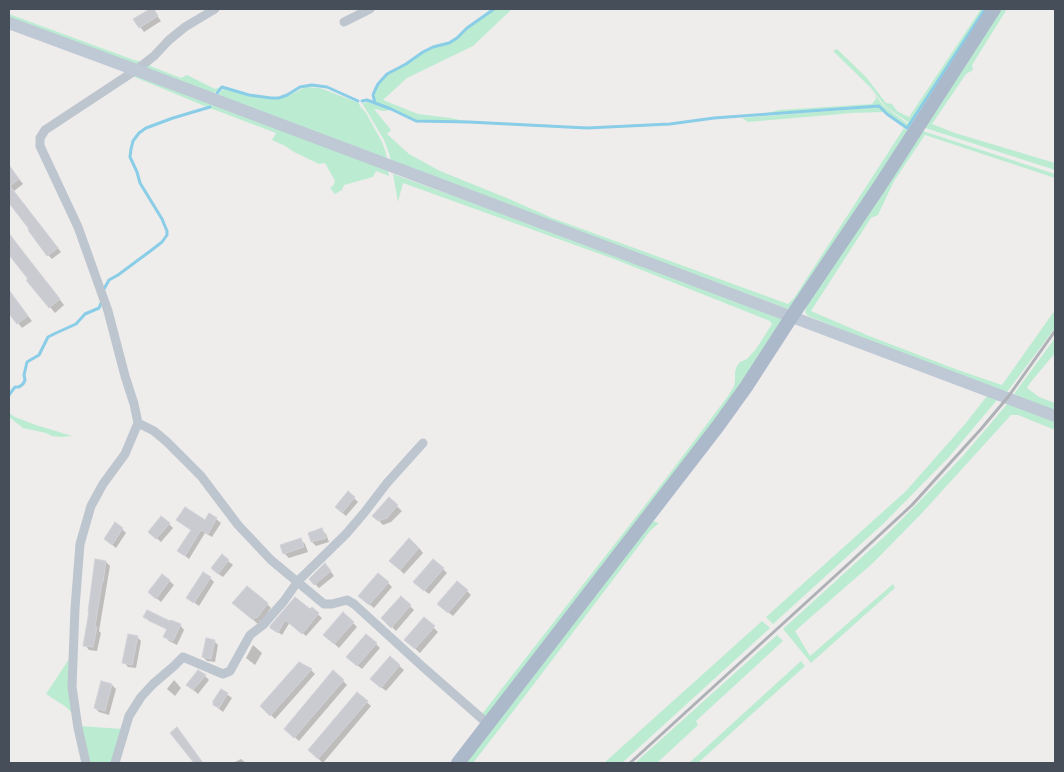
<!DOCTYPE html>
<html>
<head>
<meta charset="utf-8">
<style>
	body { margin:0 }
	#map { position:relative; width:1064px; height:772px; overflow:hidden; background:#efecec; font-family:"Golos Text",sans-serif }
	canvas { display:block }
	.frame { position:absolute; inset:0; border:10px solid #454e59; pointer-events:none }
</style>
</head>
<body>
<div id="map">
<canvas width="1064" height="772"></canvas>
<div class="frame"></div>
</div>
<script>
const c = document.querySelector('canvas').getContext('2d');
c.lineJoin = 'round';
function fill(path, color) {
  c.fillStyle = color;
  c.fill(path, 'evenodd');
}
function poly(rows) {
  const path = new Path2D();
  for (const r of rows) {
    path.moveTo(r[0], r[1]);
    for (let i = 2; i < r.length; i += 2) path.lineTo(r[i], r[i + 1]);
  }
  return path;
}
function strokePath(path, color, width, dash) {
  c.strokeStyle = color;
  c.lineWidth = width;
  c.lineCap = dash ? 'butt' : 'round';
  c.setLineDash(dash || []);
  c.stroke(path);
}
fill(poly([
	[495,9,512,9,473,46,407,78,383,100,418,114,451,118,469,122,416,120,391,108,376,103,374,95,375,91,382,79,387,74,395,71,406,65,423,52,433,47,442,46,449,43,458,38,467,29],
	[981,9,984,9,909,123,885,106,870,87,833,51,837,49,866,77,886,103,892,104,897,111,909,117],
	[998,9,1007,9,972,65,973,70,966,74,932,124,955,133,1055,163,1055,170,922,127],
	[9,14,134,60,143,62,139,65,9,19],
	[155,56,150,66,181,78,187,75,215,89,222,86,215,92,214,95,142,67],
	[137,73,388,170,389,176,376,171,373,177,344,185,342,190,335,194,330,188,333,186,335,181,325,163,319,164,294,152,285,146,272,140,276,133,210,108,210,106,207,107,132,76],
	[306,87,320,88,359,103,360,106,366,113,382,142,386,153,387,160,217,97,219,93,224,89,249,96,274,99,285,97],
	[875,95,884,106,908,124,906,127,887,114,880,105,763,114,779,110,872,104,876,99],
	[368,102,391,110,383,111,375,109,374,109,391,130,387,134,409,154,440,171,507,198,552,218,788,304,794,298,904,128,907,130,910,125,913,127,792,308,788,309,391,162,389,153,384,140,362,103],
	[879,107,883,112,852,113,748,122,742,118],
	[920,130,1055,174,1055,178,925,135,894,181,878,215,871,218,811,311,869,336,958,370,1002,385,1055,310,1055,328,1007,392,895,351,808,316,805,312,807,305],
	[393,174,562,235,781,317,782,320,738,388,705,433,488,715,485,716,482,714,664,481,728,396,734,386,735,381,735,372,737,366,740,362,747,359,756,349,772,324,770,321,614,259,403,183,398,202],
	[1055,338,1055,353,1030,383,1027,388,1039,397,1055,403,1055,413,1014,394],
	[987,396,997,400,949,457,884,523,773,624,766,617,906,491,965,424],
	[1008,403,1055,422,1055,430,1018,415,1011,415,922,513,874,562,795,631,810,656,893,584,895,588,811,663,783,629,884,537,915,506,962,457],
	[9,413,15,417,33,424,72,436,61,437,52,436,46,433,23,428,9,417],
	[653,521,659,523,650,531,518,705,473,763,465,763],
	[762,621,770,628,634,752,622,763,604,763],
	[777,635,783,641,696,721,698,725,657,763,635,763],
	[71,656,72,713,66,707,46,694],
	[801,661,805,666,698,763,689,763],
	[80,726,123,729,113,763,89,763]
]), '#bbecd2');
fill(poly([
	[152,9,161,21,144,32,135,20],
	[9,166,23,184,14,191,9,186,10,178],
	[18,197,61,252,52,259,48,255],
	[9,233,64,305,55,313,28,280,29,279,9,253],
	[9,292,32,321,22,328,9,312],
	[354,498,358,502,346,516,340,511],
	[389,499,402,511,391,522,383,525,374,516],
	[216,519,221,523,212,537,205,533,189,559,179,551,191,530,178,520,205,521],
	[169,524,173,528,161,542,154,536],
	[122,529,126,533,116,548,105,539],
	[322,530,326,534,329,542,316,546,312,542,309,534],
	[301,540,305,544,308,552,289,558,285,554,282,546],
	[419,548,423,553,404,574,395,565],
	[228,561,233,565,223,577,217,573],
	[106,562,110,566,99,631,101,633,97,651,89,650,85,645],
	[329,569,334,576,319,588,315,584],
	[443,569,447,573,429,594,419,586],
	[163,575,174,585,161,602,154,596],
	[210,578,214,582,199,606,188,598],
	[388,583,392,587,374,608,364,600],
	[467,591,471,595,453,616,443,608],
	[295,598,310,611,312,609,322,618,306,636,290,622,282,635,271,627],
	[267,604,271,608,262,621,261,620,258,624,238,607],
	[410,606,414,610,396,631,387,622],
	[145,617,180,625,184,630,177,645,169,641,165,637,168,630,149,621],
	[425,619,438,632,420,653,410,644],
	[353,623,357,627,339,648,329,639],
	[137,637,141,641,136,668,128,667,124,662],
	[214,641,218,645,215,662,207,661,203,657],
	[376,644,380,648,362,669,352,661],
	[253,645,262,653,255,665,246,658],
	[390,658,404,670,386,691,376,683],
	[311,670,315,674,275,719,266,710],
	[205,676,209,680,198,694,192,689],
	[174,680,181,688,175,696,167,689],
	[343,681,347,685,299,741,290,733],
	[112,685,116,689,109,715,99,712,95,708],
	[221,690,232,698,223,712,213,704],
	[358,694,371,706,323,763,313,754],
	[241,759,246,763,236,763,235,762]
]), '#0003');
strokePath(poly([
	[217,93,222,87,249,95,271,98,279,98,287,95,300,87,312,85,327,87,358,101],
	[362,101,367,100,391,109,416,121,469,122,587,128,670,124,714,118,879,106,887,114,907,128,985,9],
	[375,103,373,95,375,90,378,84,387,74,406,64,423,52,433,47,449,43,457,38,467,28,494,9],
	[104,289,109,280,118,275,153,249,162,242,167,235,167,231,162,219,140,183,137,172,130,157,131,149,133,141,139,133,146,128,173,118,210,107],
	[9,395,15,387,19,387,23,384,25,380,24,375,27,362,39,355,48,337,56,333,76,324,85,314,99,308,101,303]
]), '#89cde7', 3);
const building = poly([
	[150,9,154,9,158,16,139,28,133,19,150,9],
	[9,165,19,179,10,186,58,248,47,256,28,230,29,229,9,203,9,165],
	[9,234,60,299,49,308,26,280,28,279,9,255,9,234],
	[9,290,28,316,17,324,9,314,9,290],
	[348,491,355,497,342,513,335,507,348,491],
	[389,497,398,505,387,518,378,521,372,516,389,497],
	[185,507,205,520,209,513,217,518,208,534,201,530,185,556,177,551,191,530,176,520,185,507],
	[161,516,170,523,156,539,148,532,161,516],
	[115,522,123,528,112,545,104,539,115,522],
	[322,528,326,538,311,542,308,533,322,528],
	[301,538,304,547,283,554,280,545,301,538],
	[409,538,419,548,400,570,389,561,409,538],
	[222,554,229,560,218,574,211,568,222,554],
	[95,559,106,561,103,582,102,582,95,627,97,627,93,647,83,646,89,612,88,612,95,559],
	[433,559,444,568,424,591,413,582,433,559],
	[325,563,331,571,314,585,309,579,325,563],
	[203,572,211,577,194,603,186,598,203,572],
	[378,573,389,582,369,605,358,596,378,573],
	[162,574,170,580,156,599,148,592,162,574],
	[457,581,468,590,448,613,437,604,457,581],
	[247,586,268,603,257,618,256,617,253,620,232,603,247,586],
	[401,596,411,605,391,628,381,618,401,596],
	[295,597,310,609,312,607,319,613,302,634,285,620,278,633,270,628,270,626,295,597],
	[147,610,170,621,171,620,181,624,173,641,163,637,167,629,143,617,147,610],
	[343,612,354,622,334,644,323,635,343,612],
	[424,617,435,626,415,649,404,640,424,617],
	[128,634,138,636,132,665,122,663,128,634],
	[366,634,377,643,357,666,346,657,366,634],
	[206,638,215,640,211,659,202,657,206,638],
	[390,656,400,665,381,688,370,679,390,656],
	[299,662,312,669,270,716,260,706,299,662],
	[198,670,206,675,193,690,186,685,198,670],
	[333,670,344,680,294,738,284,729,333,670],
	[101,681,112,684,105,711,94,708,101,681],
	[221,689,228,693,219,708,213,705,213,701,221,689],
	[357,692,368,701,318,759,308,750,357,692],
	[177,727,193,749,203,763,194,763,170,733,177,727]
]);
fill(building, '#c9cbd1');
strokePath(building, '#d0d2d8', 1);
strokePath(poly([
	[344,22,370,9],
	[138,423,154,431,167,442,201,476,238,525,271,560,324,604,332,604,347,600,354,604,423,667,488,724],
	[86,763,78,728,72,687,75,608,80,544,91,506,103,484,125,454,138,423,134,404,125,376,108,311,78,227,40,146,40,138,45,130,136,70,154,56,169,40,185,27,215,9],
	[115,763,129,716,141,697,153,684,174,666,183,657,223,674,230,671,250,635,263,625,284,601,298,581,346,534,364,513,387,483,423,443]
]), '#bdc5ce', 9);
strokePath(poly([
	[9,23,136,70,1055,416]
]), '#bfc8d5', 12);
strokePath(poly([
	[458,763,718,426,746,387,792,316,879,187,994,9]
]), '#acb9ca', 14);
strokePath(poly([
	[630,763,845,567,912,505,981,429,1008,397,1055,331]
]), '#aeb1b6', 3);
</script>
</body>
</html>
